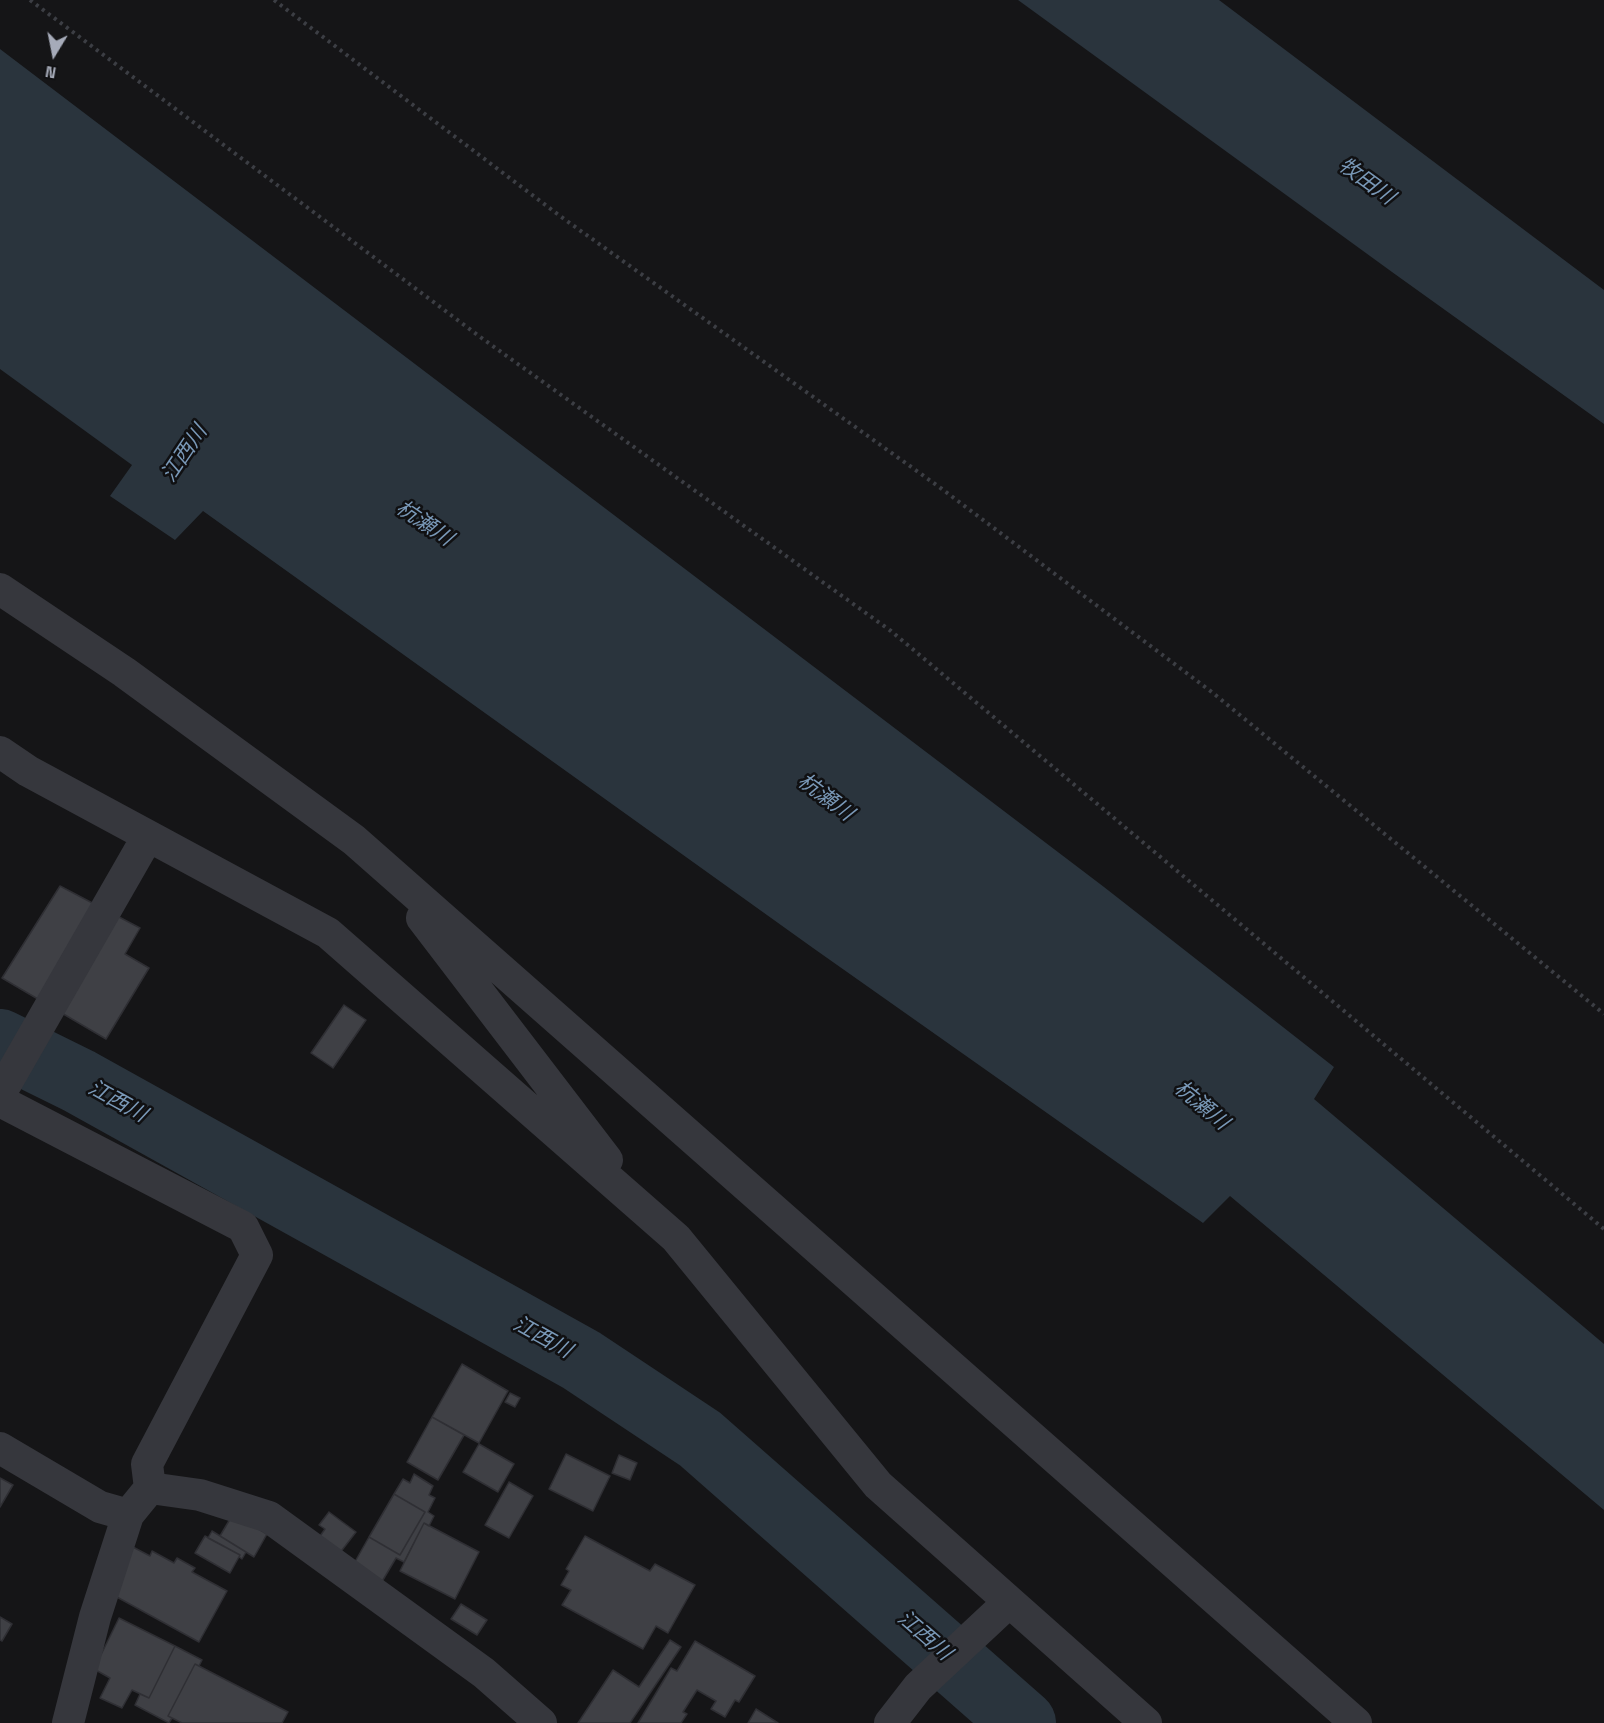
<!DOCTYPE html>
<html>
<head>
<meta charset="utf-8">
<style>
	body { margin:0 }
	#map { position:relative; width:1604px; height:1723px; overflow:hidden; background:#151517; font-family:"Space Grotesk",sans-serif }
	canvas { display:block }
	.north { position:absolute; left:24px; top:24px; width:60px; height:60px; -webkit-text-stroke:4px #101012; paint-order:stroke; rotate:190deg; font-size:16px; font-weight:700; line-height:24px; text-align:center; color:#a6abb9 }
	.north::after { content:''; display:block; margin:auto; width:21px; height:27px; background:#a6abb9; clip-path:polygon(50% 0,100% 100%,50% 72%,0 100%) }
</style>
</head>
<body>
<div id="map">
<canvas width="1604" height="1723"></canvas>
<div class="north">N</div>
</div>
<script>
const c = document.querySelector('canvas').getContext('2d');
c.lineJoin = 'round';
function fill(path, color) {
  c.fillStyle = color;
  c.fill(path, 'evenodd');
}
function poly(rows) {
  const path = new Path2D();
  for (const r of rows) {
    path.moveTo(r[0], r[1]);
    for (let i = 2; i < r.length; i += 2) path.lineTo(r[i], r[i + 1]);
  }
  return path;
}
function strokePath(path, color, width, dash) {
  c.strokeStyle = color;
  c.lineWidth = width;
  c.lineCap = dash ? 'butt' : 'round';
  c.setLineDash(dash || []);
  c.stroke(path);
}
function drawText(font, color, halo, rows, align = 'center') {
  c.font = font + ' "Space Grotesk","Noto Sans JP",sans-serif';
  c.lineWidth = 5;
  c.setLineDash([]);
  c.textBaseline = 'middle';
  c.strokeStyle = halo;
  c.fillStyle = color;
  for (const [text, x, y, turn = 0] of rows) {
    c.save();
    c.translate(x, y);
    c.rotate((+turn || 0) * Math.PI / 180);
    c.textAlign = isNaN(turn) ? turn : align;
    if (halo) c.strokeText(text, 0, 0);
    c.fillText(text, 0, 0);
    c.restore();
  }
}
fill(poly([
	[1018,0,1219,0,1604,290,1604,424,1392,272],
	[0,49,1104,887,1334,1067,1314,1099,1604,1344,1604,1510,1230,1196,1203,1223,813,948,203,511,175,540,110,496,132,465,0,369]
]), '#2a343d');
strokePath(poly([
	[0,1042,79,1081,581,1360,700,1439,1023,1723]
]), '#2a343d', 66);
const building = poly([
	[60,886,140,928,125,954,149,968,106,1039,2,978,60,886],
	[344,1005,366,1020,333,1068,311,1053,344,1005],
	[462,1364,508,1391,479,1443,432,1417,462,1364],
	[510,1393,520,1398,515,1407,505,1402,510,1393],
	[432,1417,464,1435,438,1480,407,1462,432,1417],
	[479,1444,514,1464,498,1492,463,1472,479,1444],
	[566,1454,610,1476,593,1511,549,1489,566,1454],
	[619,1455,637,1463,630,1480,612,1473,619,1455],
	[414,1474,433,1486,429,1495,435,1498,428,1512,434,1516,429,1526,424,1523,404,1562,396,1558,380,1585,352,1567,369,1537,400,1555,425,1512,394,1494,403,1479,410,1483,414,1474],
	[0,1478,13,1485,0,1507,0,1478],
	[509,1482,533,1496,509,1538,485,1525,509,1482],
	[394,1494,425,1512,400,1555,369,1537,394,1494],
	[329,1512,356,1532,339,1554,318,1539,325,1529,319,1525,329,1512],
	[233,1514,267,1534,254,1557,220,1536,233,1514],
	[424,1523,479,1552,455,1599,400,1571,424,1523],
	[212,1531,246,1552,242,1559,239,1557,240,1555,208,1538,212,1531],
	[205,1536,240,1555,230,1573,195,1553,205,1536],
	[585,1536,650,1571,655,1564,695,1585,668,1633,656,1626,643,1649,562,1605,571,1590,561,1585,569,1571,566,1569,585,1536],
	[131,1546,150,1556,152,1551,174,1563,177,1558,195,1568,192,1572,227,1591,199,1642,115,1596,131,1546],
	[461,1604,487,1620,477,1635,451,1619,461,1604],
	[0,1617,12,1624,2,1641,0,1640,0,1617],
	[119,1618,175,1646,149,1698,132,1690,122,1708,100,1698,110,1678,94,1669,119,1618],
	[670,1640,681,1647,630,1723,578,1723,613,1670,639,1687,670,1640],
	[695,1641,755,1676,739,1702,735,1700,725,1717,711,1709,716,1701,697,1690,683,1712,687,1714,681,1723,638,1723,671,1668,677,1671,695,1641],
	[175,1646,202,1660,199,1666,195,1664,168,1716,172,1718,169,1723,135,1705,140,1694,149,1698,175,1646],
	[195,1664,288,1712,282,1723,182,1723,168,1716,195,1664],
	[756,1709,778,1723,748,1723,756,1709]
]);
fill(building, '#3f4045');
strokePath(building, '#2f2f34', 1.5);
strokePath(poly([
	[30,0,483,339,891,631,1604,1229],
	[274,0,560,216,942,489,1213,693,1604,1014]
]), '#3c3e44', 4, [3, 4.5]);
strokePath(poly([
	[0,589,124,672,354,840,1356,1723],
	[0,752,28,771,328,933,676,1238,878,1485,1146,1723],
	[422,918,607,1160],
	[0,1094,148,836],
	[0,1101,243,1227,257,1255,147,1464,150,1488,128,1515,95,1617,68,1723],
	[0,1448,100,1507,128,1515],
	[150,1488,200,1495,269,1517,484,1673,541,1723],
	[890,1723,918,1687,1009,1602]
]), '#36373d', 32);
drawText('italic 21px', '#7998b7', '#101012', [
	["牧田川",1366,182,36],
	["江西川",185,454,-56],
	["杭瀬川",424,524,34],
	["杭瀬川",825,798,37],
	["江西川",117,1102,29],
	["杭瀬川",1201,1106,40],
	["江西川",542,1338,29],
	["江西川",924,1636,41]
]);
</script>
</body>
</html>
